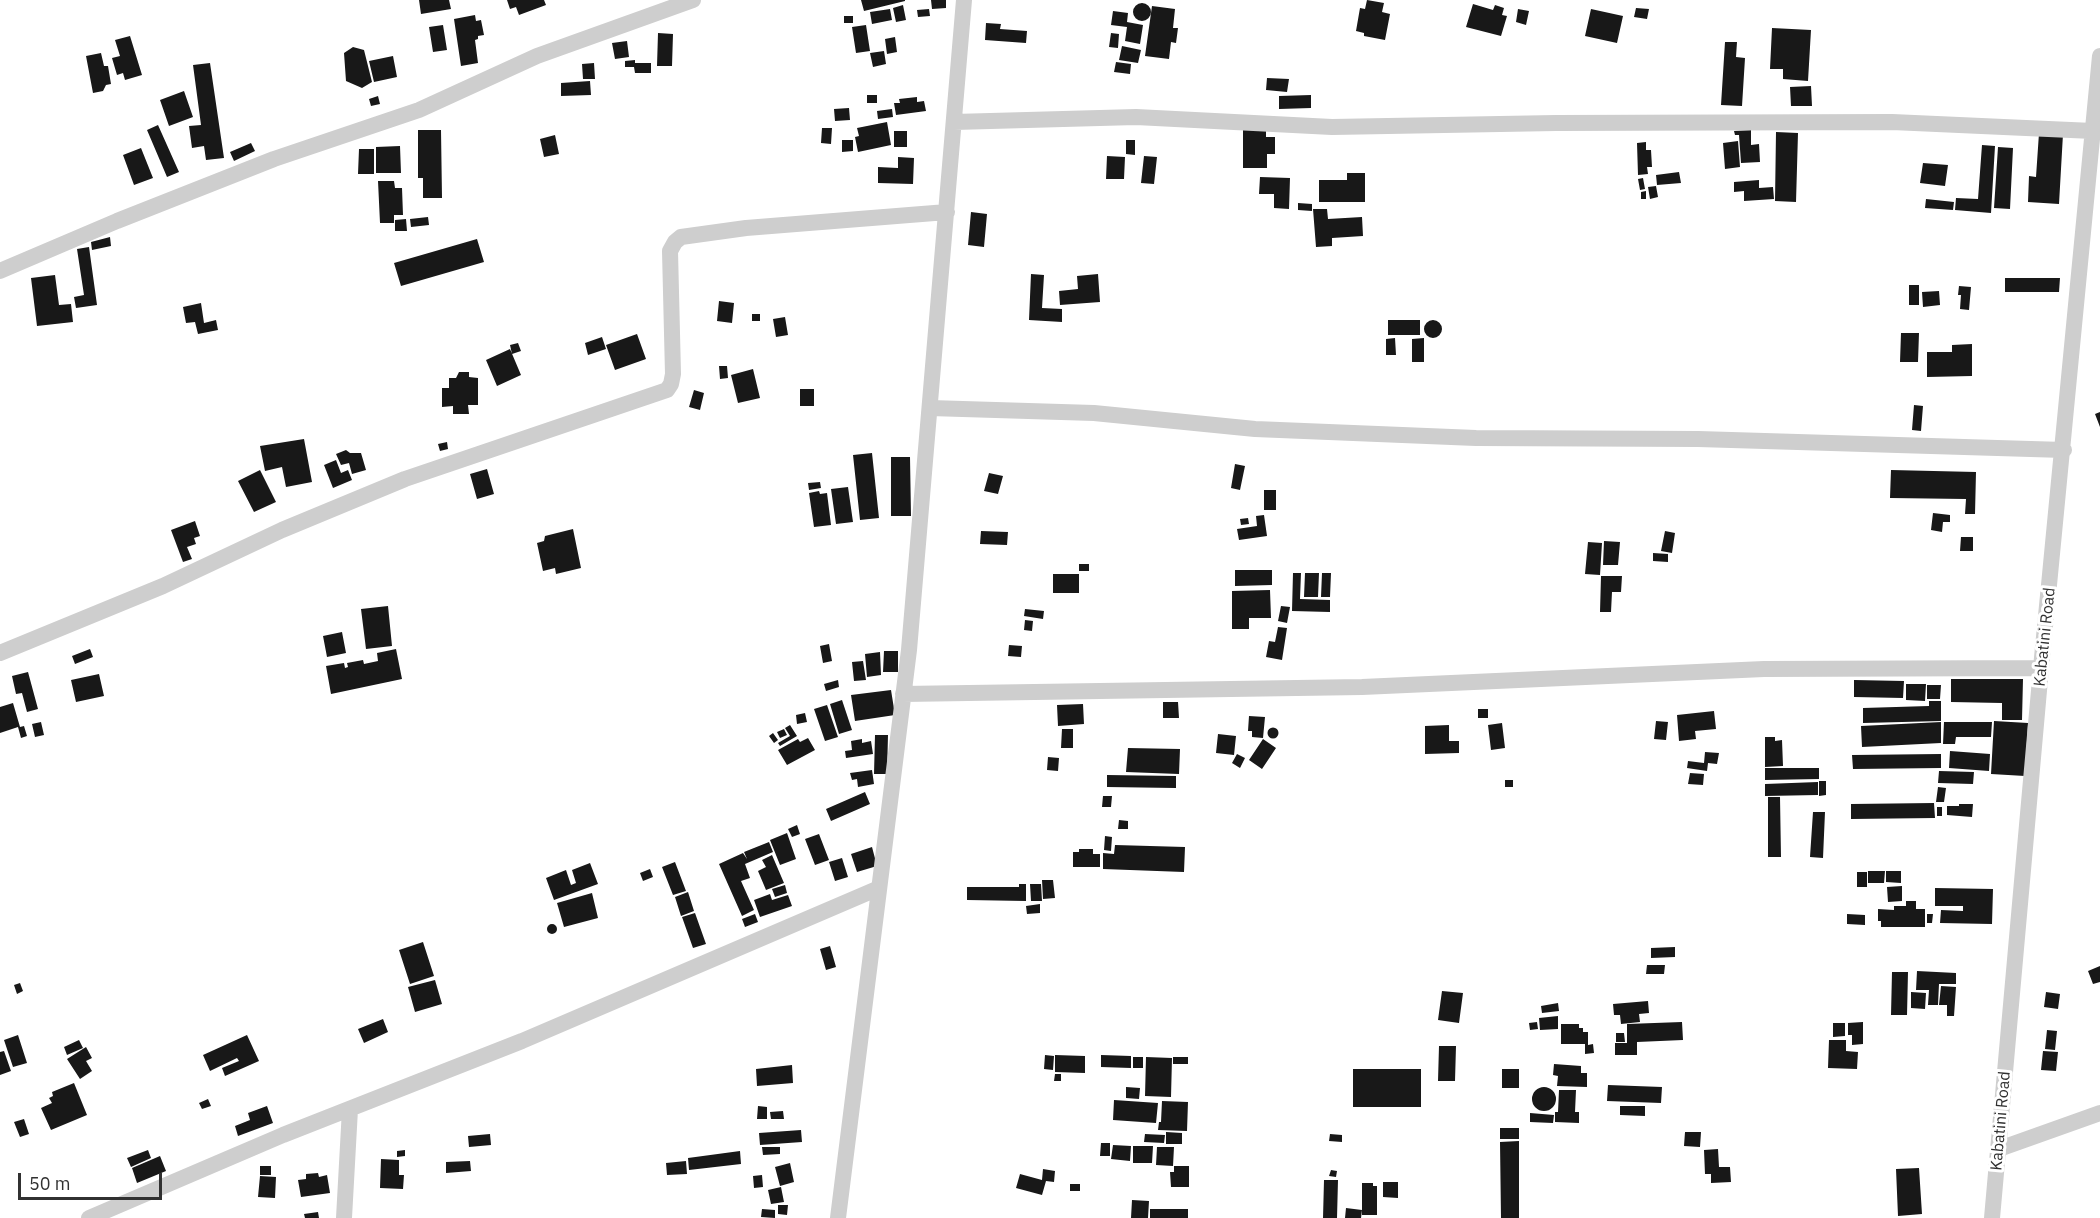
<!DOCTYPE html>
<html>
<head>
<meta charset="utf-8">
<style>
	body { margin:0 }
	#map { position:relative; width:2100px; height:1218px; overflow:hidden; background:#fff; font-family:"IBM Plex Sans",sans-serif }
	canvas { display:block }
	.scale { position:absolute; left:18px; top:1173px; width:144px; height:27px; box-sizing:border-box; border:3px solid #313131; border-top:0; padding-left:8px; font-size:18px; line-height:21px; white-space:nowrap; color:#313131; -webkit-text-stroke:4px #fff; paint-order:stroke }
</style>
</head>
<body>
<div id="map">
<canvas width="2100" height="1218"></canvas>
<div class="scale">50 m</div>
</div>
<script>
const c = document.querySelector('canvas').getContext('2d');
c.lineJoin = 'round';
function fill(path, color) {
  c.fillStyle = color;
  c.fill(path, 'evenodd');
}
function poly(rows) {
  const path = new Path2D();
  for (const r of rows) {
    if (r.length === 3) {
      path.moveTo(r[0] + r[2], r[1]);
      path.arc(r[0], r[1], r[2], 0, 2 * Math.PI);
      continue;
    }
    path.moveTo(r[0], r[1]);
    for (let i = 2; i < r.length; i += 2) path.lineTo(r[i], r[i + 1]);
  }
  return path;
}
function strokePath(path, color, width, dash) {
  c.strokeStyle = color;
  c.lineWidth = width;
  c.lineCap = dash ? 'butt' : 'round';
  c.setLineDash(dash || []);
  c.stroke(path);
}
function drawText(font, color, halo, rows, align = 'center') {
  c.font = font + ' "IBM Plex Sans",sans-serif';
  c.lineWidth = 6;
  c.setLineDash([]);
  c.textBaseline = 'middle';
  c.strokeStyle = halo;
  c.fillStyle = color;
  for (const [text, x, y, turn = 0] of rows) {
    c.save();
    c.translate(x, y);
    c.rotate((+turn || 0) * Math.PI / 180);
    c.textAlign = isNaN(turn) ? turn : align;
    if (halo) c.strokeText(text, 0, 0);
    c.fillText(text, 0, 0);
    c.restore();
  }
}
fill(poly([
	[419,0,449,0,451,9,421,14],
	[507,0,544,0,546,5,519,15,516,7,510,9],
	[861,0,905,0,905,1,864,11],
	[931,0,946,0,946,8,932,9],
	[1367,0,1384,3,1382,12,1390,14,1385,40,1364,36,1364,33,1356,31,1360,8,1365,9],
	[1142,12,9],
	[1473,4,1493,10,1495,5,1504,8,1502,15,1507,16,1501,36,1466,27],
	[903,5,906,20,896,22,893,8],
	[1152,6,1175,9,1173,28,1178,28,1176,43,1171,42,1169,59,1145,56],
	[1636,8,1649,9,1647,19,1634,17],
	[890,9,892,20,872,24,870,12],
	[929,9,930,16,918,17,917,10],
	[1518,9,1529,11,1526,25,1516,22],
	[1591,9,1623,16,1617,43,1585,36],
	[1113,11,1128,13,1127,22,1143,25,1140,44,1125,41,1127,27,1111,25],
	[475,15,476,21,481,20,484,35,478,36,478,39,475,40,478,63,461,66,454,19],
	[844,16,853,16,853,23,844,23],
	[986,23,1001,24,1000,29,1027,31,1026,43,985,40],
	[443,25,447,50,433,52,429,27],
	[866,25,870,51,856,53,852,27],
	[1772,28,1811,30,1808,81,1783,79,1783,69,1770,69],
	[658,33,673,34,672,66,657,66],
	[1111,33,1119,34,1118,48,1109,47],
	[130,36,142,75,125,80,123,73,117,75,112,58,120,56,115,40],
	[895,37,897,52,887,54,885,39],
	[627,41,629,57,615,59,612,43],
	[1725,42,1737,42,1736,57,1745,58,1742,106,1721,105],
	[1122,46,1141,50,1138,63,1119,60],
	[353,47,364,50,372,82,362,88,346,81,344,53],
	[884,51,886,64,873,67,870,53],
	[101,53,104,66,108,66,111,84,106,85,103,91,93,93,86,56],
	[393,56,397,77,374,82,369,61],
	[635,60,635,63,651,63,651,73,635,73,634,67,625,67,625,61],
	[1116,62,1131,64,1130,74,1114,72],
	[210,63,224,158,206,160,204,146,192,148,189,126,201,125,193,65],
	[594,63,595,79,583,79,582,64],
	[1267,78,1289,79,1287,92,1266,90],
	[590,81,591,95,561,96,561,83],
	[1811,86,1812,106,1791,106,1790,87],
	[184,91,193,117,169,126,160,100],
	[867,95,877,95,877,103,867,103],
	[1311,95,1311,108,1279,109,1279,96],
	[378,96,380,104,371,106,369,99],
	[917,97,917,102,924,101,926,111,896,115,894,103,900,103,899,99],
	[849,108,850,120,835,121,834,109],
	[892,109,893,117,878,119,877,111],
	[887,122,891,145,858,152,855,137,859,136,857,128],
	[158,125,179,172,167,177,147,130],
	[822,128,832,128,831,144,821,143],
	[1243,129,1266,129,1266,137,1275,137,1275,154,1267,154,1267,168,1243,168],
	[418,130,441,130,442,198,423,198,423,178,418,178],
	[1751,130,1751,145,1759,144,1760,162,1741,163,1739,135,1735,135,1734,131],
	[894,131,907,131,907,147,894,147],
	[1776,132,1798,133,1796,202,1775,201],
	[2039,133,2063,134,2059,204,2028,202,2029,176,2036,177],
	[555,135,559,154,544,157,540,139],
	[842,140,853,140,853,151,842,152],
	[1126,140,1135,140,1135,155,1126,154],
	[1738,141,1740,167,1725,169,1723,143],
	[1646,142,1646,150,1651,150,1652,167,1647,167,1648,174,1638,175,1637,143],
	[251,143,255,151,234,161,230,152],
	[1982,145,1995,146,1991,213,1955,210,1956,198,1978,199],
	[400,146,401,173,376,173,376,147],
	[1998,147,2013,148,2010,209,1994,208],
	[141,148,153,178,134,185,123,155],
	[359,149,374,149,374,174,358,174],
	[1107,156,1125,157,1124,179,1106,179],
	[1144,156,1157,157,1154,184,1141,183],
	[898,157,914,158,913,184,878,183,878,167,898,168],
	[1923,163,1948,165,1945,186,1920,183],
	[1679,172,1681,183,1657,185,1656,175],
	[1347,173,1365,173,1365,202,1319,202,1319,180,1347,180],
	[1260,177,1290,178,1289,209,1274,208,1274,194,1259,194],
	[1643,178,1645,189,1640,190,1638,179],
	[1759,180,1759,188,1773,187,1774,199,1744,201,1744,191,1734,192,1734,182],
	[378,181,394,181,395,188,402,188,403,215,394,215,394,223,380,223],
	[1656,186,1658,197,1650,199,1648,187],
	[1646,191,1646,199,1641,199,1641,192],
	[1926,199,1954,202,1953,210,1925,208],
	[1298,203,1312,204,1312,211,1298,210],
	[1313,209,1327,209,1328,219,1362,217,1363,236,1332,238,1332,246,1316,247],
	[971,212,987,214,984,247,968,245],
	[428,217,429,225,411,227,410,219],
	[406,219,407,231,395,231,395,220],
	[110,237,111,246,92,250,91,242],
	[477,239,484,262,401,286,394,263],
	[89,247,97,305,76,308,74,297,84,295,77,249],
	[1031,274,1044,275,1042,308,1062,309,1062,322,1029,320],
	[1098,274,1100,302,1060,305,1059,291,1078,289,1077,276],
	[55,275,59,305,71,304,73,322,37,326,31,278],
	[2005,278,2060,278,2059,292,2005,292],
	[1909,285,1919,285,1919,305,1909,305],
	[1959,286,1971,287,1969,310,1960,309,1961,295,1958,295],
	[1939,291,1940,305,1923,307,1922,292],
	[719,301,734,303,732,323,717,321],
	[201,303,204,323,216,320,218,330,198,334,195,322,186,323,183,307],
	[752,314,760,314,760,321,752,321],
	[785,317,788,335,776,337,773,319],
	[1433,329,9],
	[1388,320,1420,320,1420,335,1388,335],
	[1901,333,1919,333,1918,362,1900,362],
	[637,334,646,359,615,370,606,345],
	[602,337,606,349,588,355,585,343],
	[1395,338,1396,355,1386,355,1386,339],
	[1424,338,1424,362,1412,362,1412,339],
	[518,343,521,351,512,354,510,345],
	[1972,344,1972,376,1927,377,1927,352,1952,352,1952,345],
	[510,349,521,375,497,386,486,360],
	[719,366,727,366,728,378,720,379],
	[753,369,760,398,738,403,731,375],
	[459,372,469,372,469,377,478,378,478,405,468,405,469,414,453,414,453,406,442,407,442,388,449,388,449,378,456,378],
	[800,389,814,389,814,406,800,406],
	[694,390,704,393,700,410,689,407],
	[1914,405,1923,406,1921,431,1912,430],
	[2100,412,2100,427,2095,414],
	[304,439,312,482,286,487,282,467,265,471,260,446],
	[447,442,448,449,440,451,438,444],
	[346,450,350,453,361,453,366,470,352,474,349,463,341,465,336,454],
	[872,453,879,518,860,520,853,455],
	[891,457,910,457,911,516,891,516],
	[336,460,341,473,348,470,352,480,333,488,324,465],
	[1235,464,1245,466,1240,490,1231,488],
	[487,469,494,494,477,499,470,474],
	[260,470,276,502,254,512,238,481],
	[1891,470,1976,472,1975,514,1965,514,1966,499,1890,498],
	[989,473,1003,476,998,494,984,491],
	[820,482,821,488,809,490,808,483],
	[848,487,853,522,836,524,831,489],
	[1264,490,1276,490,1276,510,1264,510],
	[819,491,820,494,827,493,831,525,814,527,809,493],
	[1933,513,1950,515,1950,522,1943,522,1942,532,1931,530],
	[1264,515,1267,536,1239,540,1237,529,1257,526,1256,516],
	[1248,518,1249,524,1241,525,1240,519],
	[195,521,200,536,194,538,196,544,187,547,192,559,183,562,171,530],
	[573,529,581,568,556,574,555,568,543,571,537,543,544,541,545,536],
	[981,531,1008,532,1007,545,980,544],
	[1665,531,1675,533,1672,553,1661,551],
	[1961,537,1973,537,1973,551,1960,551],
	[1604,541,1620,542,1618,565,1603,565],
	[1588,542,1602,543,1600,575,1585,574],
	[1653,553,1668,554,1668,562,1653,561],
	[1079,564,1089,564,1089,571,1079,571],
	[1235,570,1272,570,1272,585,1235,586],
	[1293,573,1301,573,1300,599,1330,600,1330,612,1292,611],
	[1305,573,1319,573,1318,597,1304,597],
	[1322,573,1331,573,1330,597,1321,597],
	[1053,574,1079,574,1079,593,1053,593],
	[1601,576,1622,576,1621,592,1612,592,1611,612,1600,612],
	[1270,590,1271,618,1249,618,1249,629,1232,629,1232,591],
	[388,606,392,646,366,649,361,609],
	[1281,606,1290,607,1287,623,1278,621],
	[1025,609,1044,611,1043,619,1024,616],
	[1025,620,1033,621,1032,631,1024,630],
	[1278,627,1287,628,1282,660,1266,657,1269,641,1275,642],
	[342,632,346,653,327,657,323,636],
	[829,644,832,661,823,663,820,646],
	[1009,645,1022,646,1021,657,1008,656],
	[90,649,93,657,75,664,72,656],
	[396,649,402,679,331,694,326,666,344,663,345,668,348,667,347,663,363,660,364,664,378,661,377,653],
	[884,651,898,651,898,672,883,672],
	[880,652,881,675,867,677,865,654],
	[863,661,866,680,854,681,852,662],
	[28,672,38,709,27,712,22,693,16,694,12,676],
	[99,674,104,696,76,702,71,680],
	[1951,679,2023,679,2022,720,2002,720,2002,703,1951,702],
	[838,680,839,687,826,691,824,684],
	[1854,680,1904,681,1903,698,1854,697],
	[1906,684,1926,684,1925,701,1906,700],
	[1927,685,1941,685,1940,699,1927,699],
	[891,690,895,715,855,721,851,695],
	[842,700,852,730,839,734,830,704],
	[1929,701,1941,701,1941,721,1863,723,1863,708,1929,706],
	[1163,702,1178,702,1179,718,1163,718],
	[13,703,20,727,24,726,27,736,21,738,18,727,0,733,0,707],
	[1083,704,1084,724,1058,726,1057,705],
	[827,705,838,737,825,741,814,709],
	[1478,709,1488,709,1488,718,1478,718],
	[1714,711,1716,729,1695,731,1696,739,1679,741,1677,715],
	[805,713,807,722,797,724,796,715],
	[1249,716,1265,717,1263,738,1252,737,1252,731,1248,731],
	[1656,721,1668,722,1666,740,1654,739],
	[1994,721,2028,723,2025,776,1991,774],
	[41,722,44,735,35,737,32,724],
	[1941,722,1941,743,1862,747,1861,726],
	[1944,722,1992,722,1991,737,1956,737,1955,744,1943,744],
	[1502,723,1505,748,1491,750,1488,725],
	[790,725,797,736,780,746,778,743,790,736,785,728],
	[1449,725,1449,741,1459,741,1459,753,1425,754,1425,726],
	[1273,733,5.5],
	[784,729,787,735,780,738,777,732],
	[1062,729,1073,729,1073,748,1061,748],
	[773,733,778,740,774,743,769,736],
	[1218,734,1236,736,1234,755,1216,753],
	[875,735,888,735,887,774,874,774],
	[1765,737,1775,737,1775,741,1782,740,1783,766,1765,767],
	[808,738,815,750,787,765,778,750,798,739,800,742],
	[862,739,862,743,871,741,873,754,846,758,845,751,852,750,851,741],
	[1263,739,1276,748,1262,769,1249,760],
	[1128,748,1180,749,1179,774,1126,772],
	[1950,751,1990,754,1989,771,1949,768],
	[1705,752,1719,753,1717,764,1708,763,1707,771,1687,768,1688,761,1704,763],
	[1237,754,1245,758,1240,768,1232,763],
	[1941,754,1941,768,1853,769,1852,755],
	[1048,757,1059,758,1058,771,1047,770],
	[1765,768,1819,768,1819,779,1765,780],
	[872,770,874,784,858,787,857,779,852,780,850,773],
	[1939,771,1974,772,1973,784,1938,783],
	[1690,773,1704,774,1703,785,1688,784],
	[1107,775,1176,776,1176,788,1107,787],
	[1505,780,1513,780,1513,787,1505,787],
	[1819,781,1826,781,1826,795,1819,796],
	[1818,782,1818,795,1765,796,1765,784],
	[1938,787,1946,788,1944,802,1936,802],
	[865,792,870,804,831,821,826,809],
	[1103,796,1112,796,1111,807,1102,807],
	[1768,797,1780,797,1781,857,1768,857],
	[1934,803,1935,818,1851,819,1851,804],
	[1959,804,1973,804,1972,817,1947,815,1947,806,1959,806],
	[1937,807,1942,807,1942,816,1937,816],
	[1813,812,1825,812,1823,858,1810,857],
	[1119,820,1128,821,1128,829,1118,829],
	[797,825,800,834,792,837,788,829],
	[787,833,796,859,780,865,770,840],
	[819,834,829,860,815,865,805,839],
	[1105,836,1112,837,1111,851,1104,850],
	[769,842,773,852,745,864,750,878,741,881,754,910,742,916,719,864,743,853,747,859,744,852],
	[1115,845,1185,847,1184,872,1103,869,1103,853,1114,854],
	[872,847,877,866,857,872,851,854],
	[1079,849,1093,849,1093,854,1100,854,1100,867,1073,867,1073,852,1079,852],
	[772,855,784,883,766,890,758,871,766,867,762,860],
	[842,858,848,877,835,881,829,862],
	[675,862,686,891,673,895,662,867],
	[590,863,598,884,554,900,546,878,566,870,571,885,576,883,572,870],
	[650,869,653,877,643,881,640,873],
	[1868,871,1885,871,1884,883,1868,883],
	[1886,871,1901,871,1901,883,1886,882],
	[1857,872,1867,872,1867,887,1857,887],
	[1042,880,1053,880,1055,898,1043,899],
	[1019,884,1026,884,1026,901,967,900,967,887,1019,887],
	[1030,884,1041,884,1042,901,1031,901],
	[785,885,787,893,775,897,772,889],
	[1902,886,1902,901,1888,902,1887,887],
	[1935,888,1993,889,1992,924,1940,923,1941,910,1963,911,1963,906,1935,906],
	[688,892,694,911,681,916,675,897],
	[592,893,598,918,564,927,557,903],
	[770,894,772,900,788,895,792,906,760,917,754,900],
	[1906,901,1916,901,1916,909,1925,909,1925,927,1881,927,1881,921,1878,921,1878,909,1894,910,1894,906,1906,906],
	[1040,904,1040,913,1027,914,1026,906],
	[695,913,706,944,693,948,682,917],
	[755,914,758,922,745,927,742,919],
	[1847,914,1865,915,1865,925,1847,924],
	[1927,914,1933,914,1932,923,1927,923],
	[552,929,5],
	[423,942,434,976,410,984,399,950],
	[830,946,836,967,826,970,820,949],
	[1675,947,1675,957,1651,958,1651,948],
	[1647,965,1665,965,1664,974,1646,974],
	[2100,966,2100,982,2093,984,2088,971],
	[1917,971,1956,973,1956,984,1939,984,1938,1005,1928,1005,1929,990,1916,990],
	[1892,972,1908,972,1907,1015,1891,1015],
	[435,980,442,1004,415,1012,408,987],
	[20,983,23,991,17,994,14,985],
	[1941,986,1956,987,1954,1016,1947,1016,1947,1005,1939,1005],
	[1442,991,1463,993,1459,1023,1438,1020],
	[1911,992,1926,993,1925,1009,1911,1008],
	[2046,992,2060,994,2058,1009,2044,1007],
	[1648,1001,1649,1013,1639,1014,1640,1022,1621,1024,1620,1015,1614,1015,1613,1004],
	[1558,1003,1559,1011,1542,1013,1541,1006],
	[1558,1016,1558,1029,1540,1030,1539,1018],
	[383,1019,388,1032,364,1043,358,1029],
	[1537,1022,1538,1029,1530,1030,1529,1023],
	[1682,1022,1683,1040,1637,1042,1637,1055,1615,1055,1615,1043,1627,1043,1627,1024],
	[1863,1022,1863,1044,1852,1045,1852,1035,1848,1035,1848,1023],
	[1833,1023,1845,1023,1845,1036,1833,1037],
	[1561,1024,1579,1024,1579,1028,1583,1028,1583,1032,1588,1032,1588,1045,1593,1044,1594,1053,1585,1054,1585,1044,1561,1044],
	[2047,1030,2057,1031,2055,1050,2045,1049],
	[1616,1033,1624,1033,1625,1042,1616,1042],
	[18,1035,27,1063,13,1067,4,1040],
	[247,1035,259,1061,225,1076,222,1068,239,1061,237,1058,210,1071,203,1055],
	[79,1040,83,1048,67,1055,64,1047],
	[1829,1040,1846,1040,1846,1051,1858,1052,1857,1069,1828,1068],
	[1439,1046,1456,1046,1455,1081,1438,1081],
	[86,1047,92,1058,86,1061,92,1071,80,1079,67,1059],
	[4,1051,11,1071,0,1075,0,1052],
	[2043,1051,2058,1052,2056,1071,2041,1070],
	[1045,1055,1054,1056,1053,1070,1044,1069],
	[1055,1055,1085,1056,1085,1073,1055,1072],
	[1101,1055,1131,1056,1131,1068,1101,1067],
	[1133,1057,1143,1057,1143,1068,1133,1068],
	[1146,1057,1172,1058,1171,1097,1145,1096],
	[1173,1057,1188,1057,1188,1064,1173,1064],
	[1554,1064,1581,1066,1581,1073,1587,1073,1587,1087,1557,1086,1558,1076,1553,1075],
	[792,1065,793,1083,757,1086,756,1069],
	[1353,1069,1421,1069,1421,1107,1353,1107],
	[1502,1069,1519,1069,1519,1088,1502,1088],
	[1055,1074,1061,1074,1061,1081,1054,1081],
	[74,1083,87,1115,51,1130,41,1108,52,1103,49,1098,53,1096,52,1092],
	[1608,1085,1662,1087,1661,1103,1607,1101],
	[1126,1087,1140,1088,1139,1099,1126,1098],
	[1544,1099,12],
	[1559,1090,1576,1090,1575,1112,1579,1112,1579,1123,1555,1122,1555,1112,1558,1112],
	[208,1099,211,1106,202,1109,199,1103],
	[1114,1100,1158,1103,1156,1123,1113,1120],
	[1162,1101,1188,1102,1187,1131,1158,1130,1159,1122,1161,1122],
	[267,1106,273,1123,238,1136,235,1126,250,1120,248,1113],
	[758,1106,767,1107,767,1119,757,1119],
	[1620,1106,1645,1106,1645,1116,1620,1115],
	[783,1111,784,1119,771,1119,770,1112],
	[1530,1113,1554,1115,1553,1123,1530,1122],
	[24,1119,29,1134,20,1137,14,1122],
	[1500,1128,1519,1128,1519,1139,1500,1139],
	[801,1130,802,1142,760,1145,759,1133],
	[1166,1132,1182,1133,1182,1144,1166,1144],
	[1685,1132,1701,1132,1700,1147,1684,1146],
	[490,1134,491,1145,469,1147,468,1136],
	[1145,1134,1165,1135,1164,1143,1144,1142],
	[1330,1134,1342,1135,1342,1142,1329,1141],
	[1519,1141,1519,1218,1501,1218,1500,1142],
	[1101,1143,1110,1143,1110,1156,1100,1156],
	[1113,1145,1131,1146,1130,1161,1111,1159],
	[1133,1146,1153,1146,1152,1163,1133,1163],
	[762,1147,780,1147,780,1154,763,1155],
	[1157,1147,1174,1147,1173,1166,1156,1165],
	[1718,1149,1719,1167,1730,1167,1731,1182,1711,1183,1711,1174,1705,1174,1704,1150],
	[148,1150,151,1158,131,1167,127,1158],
	[405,1150,405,1156,397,1157,397,1151],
	[740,1151,741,1164,689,1170,688,1158],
	[160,1156,166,1171,137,1183,132,1168],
	[381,1159,399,1160,399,1175,404,1175,403,1189,380,1188],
	[470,1161,471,1171,446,1173,446,1162],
	[686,1161,687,1174,667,1175,666,1163],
	[790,1163,794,1182,780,1186,775,1167],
	[260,1166,271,1166,271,1175,260,1175],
	[1174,1166,1189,1166,1189,1187,1171,1187,1170,1172,1174,1172],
	[1919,1168,1922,1214,1898,1216,1896,1169],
	[1043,1169,1055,1171,1054,1182,1046,1181,1042,1195,1016,1188,1020,1174,1042,1180],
	[1331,1170,1337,1171,1336,1177,1329,1176],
	[318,1173,319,1177,327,1175,330,1193,301,1197,298,1180,306,1179,306,1174],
	[762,1175,763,1187,754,1188,753,1176],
	[260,1176,276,1177,275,1198,258,1197],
	[1324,1180,1338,1180,1337,1218,1323,1218],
	[1383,1182,1398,1182,1398,1198,1383,1197],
	[1362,1183,1373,1183,1373,1186,1377,1186,1377,1215,1362,1215],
	[1070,1184,1080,1184,1080,1191,1070,1191],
	[781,1187,784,1202,771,1204,768,1190],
	[1132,1200,1149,1201,1148,1218,1131,1218],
	[778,1205,788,1205,787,1215,778,1214],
	[1346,1208,1362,1210,1361,1218,1345,1218],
	[762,1209,775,1210,775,1218,761,1217],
	[1150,1209,1188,1209,1188,1218,1150,1218],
	[318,1212,319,1218,305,1218,304,1214]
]), '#181818');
strokePath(poly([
	[954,122,1136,117,1332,127,1556,123,1892,122,2093,131],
	[0,271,117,221,274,159,419,110,537,56,693,0],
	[930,408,1094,413,1255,429,1476,438,1698,439,2064,450],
	[0,653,163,586,282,530,405,479,667,390,671,384,673,374,670,251,675,242,681,237,746,228,947,212],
	[903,694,1362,687,1764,669,2041,668],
	[1999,1149,2100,1113],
	[89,1218,283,1135,522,1041,879,888],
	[344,1218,350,1109],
	[838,1218,909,650,964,0],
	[1992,1218,2041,668,2100,56]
]), '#cecece', 16);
drawText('16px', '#313131', '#fff', [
	["Kabatini Road",2045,637,-84],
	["Kabatini Road",2001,1121,-85]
]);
</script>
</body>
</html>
